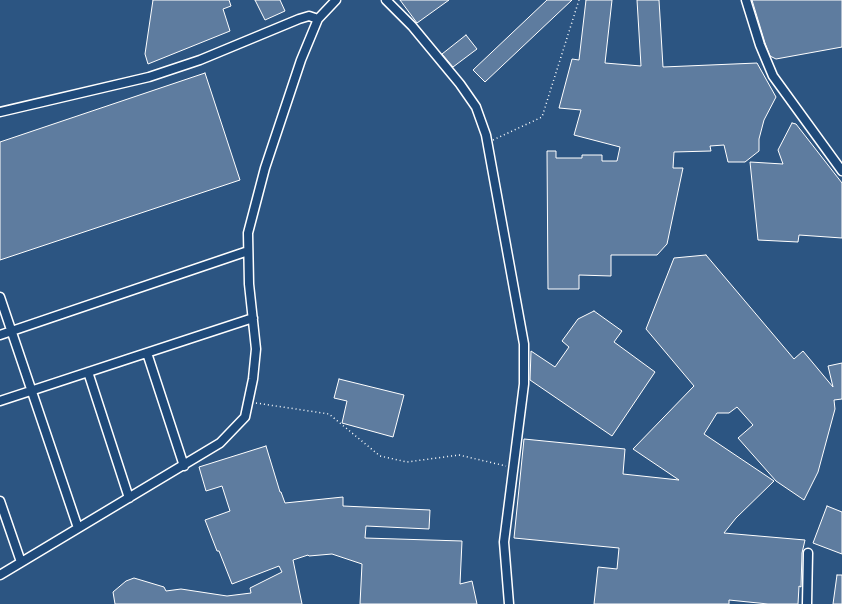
<!DOCTYPE html>
<html>
<head>
<meta charset="utf-8">
<style>
	body { margin:0 }
	canvas { display:block; background:#2c5582 }
</style>
</head>
<body>
<canvas width="842" height="604"></canvas>
<script>
const c = document.querySelector('canvas').getContext('2d');
c.lineJoin = 'round';
function fill(path, color) {
  c.fillStyle = color;
  c.fill(path, 'evenodd');
}
function poly(rows) {
  const path = new Path2D();
  for (const r of rows) {
    path.moveTo(r[0], r[1]);
    for (let i = 2; i < r.length; i += 2) path.lineTo(r[i], r[i + 1]);
  }
  return path;
}
function strokePath(path, color, width, dash) {
  c.strokeStyle = color;
  c.lineWidth = width;
  c.lineCap = dash ? 'butt' : 'round';
  c.setLineDash(dash || []);
  c.stroke(path);
}
const building = poly([
	[153,0,229,0,231,6,223,9,230,31,148,64,145,54,153,0],
	[255,0,280,0,285,11,265,20,255,0],
	[400,0,449,0,417,23,400,0],
	[547,0,572,0,485,82,473,70,547,0],
	[586,0,612,0,605,63,641,66,637,0,659,0,663,67,757,63,776,97,764,120,759,139,759,151,745,162,728,162,724,145,710,146,711,151,674,152,673,168,683,168,667,244,657,255,611,255,611,276,579,275,579,289,548,289,547,151,556,151,556,158,582,158,582,155,602,155,602,161,617,161,620,147,574,135,581,110,559,108,572,59,579,60,586,0],
	[752,0,842,0,842,47,776,59,770,56,765,43,752,0],
	[466,35,477,49,453,67,442,54,466,35],
	[205,73,240,180,0,260,0,142,205,73],
	[792,123,796,124,842,183,842,238,799,235,798,242,758,240,750,162,783,164,778,150,792,123],
	[706,255,794,359,803,351,833,387,828,366,842,363,842,399,834,400,835,409,818,472,804,500,776,481,738,438,753,425,737,407,729,413,717,413,704,434,774,481,736,518,724,533,805,540,802,553,801,587,799,586,798,604,768,604,729,600,729,604,594,604,598,567,617,569,619,548,514,538,524,439,625,449,623,474,679,480,633,449,694,386,646,329,674,258,706,255],
	[594,311,622,331,614,342,655,372,612,436,530,380,531,351,555,367,569,347,562,341,578,319,594,311],
	[339,379,404,395,393,437,342,423,347,401,334,398,339,379],
	[266,446,280,492,281,492,285,503,343,497,343,506,430,510,429,529,366,526,365,538,462,541,460,584,472,581,477,604,360,604,362,564,332,554,309,556,308,555,293,560,302,604,115,604,113,592,126,581,134,578,164,587,166,591,181,589,227,596,251,593,250,588,282,572,279,566,232,584,219,551,217,551,205,520,230,511,222,486,206,491,199,467,266,446],
	[827,506,842,512,842,554,813,543,827,506],
	[837,575,842,575,842,604,833,604,837,575]
]);
fill(building, '#5e7c9f');
strokePath(building, '#fff', 1);
const minor = poly([
	[386,0,412,26,460,84,476,107,486,135,524,344,524,384,504,542,509,604],
	[746,0,760,45,773,76,842,171],
	[0,112,149,77,200,60,299,19,309,16,318,19],
	[0,297,78,528],
	[0,335,248,251],
	[147,353,184,466],
	[88,372,129,498],
	[0,401,253,318],
	[0,501,21,562],
	[0,575,220,443,245,417,253,379,256,349,249,284,248,233,265,168,301,60,318,19,336,0],
	[807,604,808,553]
]);
strokePath(minor, '#fff', 11);
strokePath(poly([
	[493,140,542,117,579,0],
	[256,403,329,414,380,456,407,462,459,455,506,466]
]), '#fff', 1.5, [1, 3]);
strokePath(minor, '#1f4a7a', 8);
</script>
</body>
</html>
